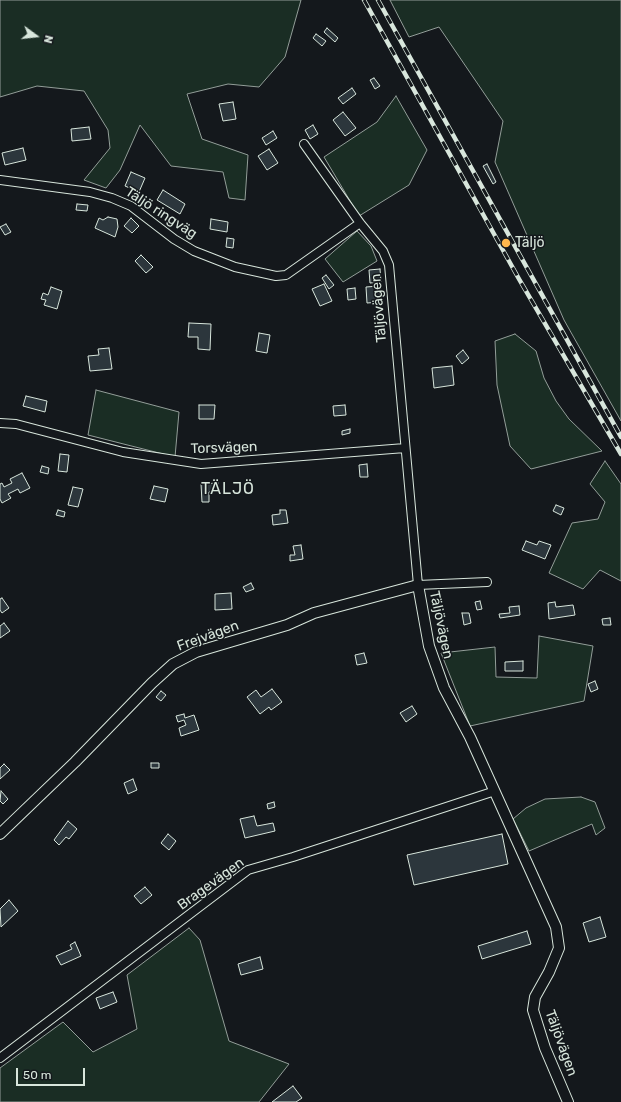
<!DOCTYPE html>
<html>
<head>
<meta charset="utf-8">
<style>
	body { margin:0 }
	#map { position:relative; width:621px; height:1102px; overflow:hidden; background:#14181c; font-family:Rubik,sans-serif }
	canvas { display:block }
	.north { position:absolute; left:16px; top:16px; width:40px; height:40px; -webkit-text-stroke:3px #14181c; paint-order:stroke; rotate:105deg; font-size:11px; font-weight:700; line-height:16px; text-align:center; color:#d8e6dc }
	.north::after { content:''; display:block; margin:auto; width:14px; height:18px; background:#d8e6dc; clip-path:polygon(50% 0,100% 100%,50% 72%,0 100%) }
	.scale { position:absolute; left:16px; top:1068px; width:69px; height:18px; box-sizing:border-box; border:2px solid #d8e6dc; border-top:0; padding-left:5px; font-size:12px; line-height:14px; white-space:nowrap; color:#d8e6dc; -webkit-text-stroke:3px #14181c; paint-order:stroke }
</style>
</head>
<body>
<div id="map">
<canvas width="621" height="1102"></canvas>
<div class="north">N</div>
<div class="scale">50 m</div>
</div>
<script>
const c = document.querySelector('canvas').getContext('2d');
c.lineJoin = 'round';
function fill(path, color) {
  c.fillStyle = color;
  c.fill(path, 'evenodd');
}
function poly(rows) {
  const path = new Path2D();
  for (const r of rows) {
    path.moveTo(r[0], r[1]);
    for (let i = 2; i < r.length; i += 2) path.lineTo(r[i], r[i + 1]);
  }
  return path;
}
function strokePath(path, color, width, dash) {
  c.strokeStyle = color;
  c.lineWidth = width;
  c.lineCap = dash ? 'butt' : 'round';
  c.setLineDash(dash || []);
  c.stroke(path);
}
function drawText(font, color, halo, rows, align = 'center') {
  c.font = font + ' Rubik,sans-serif';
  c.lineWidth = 3;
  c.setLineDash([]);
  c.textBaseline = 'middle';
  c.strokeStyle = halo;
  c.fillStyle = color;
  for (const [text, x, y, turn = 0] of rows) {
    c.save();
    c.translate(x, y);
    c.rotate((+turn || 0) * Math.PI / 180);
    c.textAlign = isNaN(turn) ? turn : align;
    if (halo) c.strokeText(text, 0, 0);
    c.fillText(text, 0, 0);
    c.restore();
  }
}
const green = poly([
	[0,0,301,0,285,57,259,87,228,84,187,94,202,139,248,155,245,200,229,198,223,172,171,166,140,125,120,170,106,188,84,180,110,148,108,130,84,91,37,86,0,97,0,0],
	[390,0,621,0,621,421,564,320,495,162,503,121,439,27,409,37,390,0],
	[396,96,427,150,409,185,359,216,324,157,377,122,396,96],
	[357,231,371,246,377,261,343,282,325,259,357,231],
	[515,334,536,351,544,378,556,401,569,419,602,451,531,469,510,446,497,385,495,341,515,334],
	[96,390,179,412,175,457,88,435,96,390],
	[605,461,621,484,621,581,600,570,583,589,549,573,572,523,598,519,605,502,590,484,605,461],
	[539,636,593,646,584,701,470,726,441,653,495,647,496,677,537,678,539,636],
	[581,797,595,802,605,828,596,835,592,824,529,851,513,819,526,808,545,799,581,797],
	[189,928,200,940,229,1041,289,1064,259,1102,0,1102,0,1068,63,1022,93,1052,137,1029,127,975,189,928]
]);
fill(green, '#1a2d24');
strokePath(green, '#939e99', 1);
const building = poly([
	[327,28,338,38,335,42,324,32,327,28],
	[316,34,326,41,322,46,313,38,316,34],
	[374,78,380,86,375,89,370,80,374,78],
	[352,88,356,94,343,104,338,98,352,88],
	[233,102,236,119,223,121,219,104,233,102],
	[343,112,356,128,345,136,333,120,343,112],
	[313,125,318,134,310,139,305,130,313,125],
	[89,127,91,139,72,141,71,129,89,127],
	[273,131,277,138,266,145,262,138,273,131],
	[23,148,26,160,5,165,2,153,23,148],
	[269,149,278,163,267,170,258,156,269,149],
	[487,164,496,182,493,184,483,166,487,164],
	[131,172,145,178,139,192,125,186,131,172],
	[163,190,185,204,180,214,157,200,163,190],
	[77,204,88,205,87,211,76,210,77,204],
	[108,217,117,219,118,227,115,237,95,228,99,218,103,220,108,217],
	[131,218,139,226,132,233,124,226,131,218],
	[211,219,228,222,227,232,210,229,211,219],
	[6,224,11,232,5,235,0,227,6,224],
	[227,238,234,239,233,248,226,247,227,238],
	[141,255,153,267,146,273,135,261,141,255],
	[380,269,381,282,370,283,369,270,380,269],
	[326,275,334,285,329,289,322,278,326,275],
	[324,284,332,301,320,306,312,289,324,284],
	[379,286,380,302,367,303,366,287,379,286],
	[51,287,62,291,57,309,44,305,46,300,41,299,43,293,48,295,51,287],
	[355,288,356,299,348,300,347,289,355,288],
	[189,323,211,324,210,350,198,349,198,337,188,337,189,323],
	[259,333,270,335,267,353,256,351,259,333],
	[109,348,112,369,90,371,88,356,99,355,98,349,109,348],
	[463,350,469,358,462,364,456,356,463,350],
	[452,366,454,385,434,388,432,368,452,366],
	[26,396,47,401,45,412,23,406,26,396],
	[199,405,215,405,214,419,199,419,199,405],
	[345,405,346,415,334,416,333,406,345,405],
	[350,429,350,433,342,435,342,431,350,429],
	[60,454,69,455,67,472,58,471,60,454],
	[367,464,368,477,360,477,359,465,367,464],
	[42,466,49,468,48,474,40,472,42,466],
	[22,473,30,488,20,493,18,489,8,494,11,498,2,503,0,499,0,484,2,483,4,487,12,483,10,479,22,473],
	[218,483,219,491,209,492,209,502,202,502,201,484,218,483],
	[154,486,168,489,165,502,150,499,154,486],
	[73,487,83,489,78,507,68,505,73,487],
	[556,505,564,508,561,515,553,511,556,505],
	[58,510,65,512,64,517,56,515,58,510],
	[280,510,286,510,288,523,273,525,272,515,280,514,280,510],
	[526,541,537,545,539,541,551,545,545,559,522,550,526,541],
	[301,545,303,559,290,561,290,555,295,555,293,546,301,545],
	[251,583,254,589,246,592,243,587,251,583],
	[231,593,232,609,215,610,215,594,231,593],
	[2,598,9,608,2,613,0,610,0,599,2,598],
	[480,601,482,609,477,610,475,602,480,601],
	[555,602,556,607,573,605,575,615,549,619,548,603,555,602],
	[519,606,520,615,500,618,499,614,510,613,509,607,519,606],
	[462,613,469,613,471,623,464,625,462,613],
	[610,618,611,625,603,625,602,619,610,618],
	[4,623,10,631,0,638,0,626,4,623],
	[364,653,367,663,357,665,355,655,364,653],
	[523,661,523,671,505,671,505,662,523,661],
	[595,681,598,689,591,692,588,684,595,681],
	[272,689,282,702,271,710,269,707,260,714,247,697,256,690,261,697,272,689],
	[161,691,166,695,161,701,156,697,161,691],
	[412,706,417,714,406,722,400,713,412,706],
	[184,714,185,718,194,715,199,730,181,736,179,728,186,725,184,720,178,722,176,716,184,714],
	[151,763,159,763,159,768,151,768,151,763],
	[4,764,10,770,0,779,0,768,4,764],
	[133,779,137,790,128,794,124,783,133,779],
	[1,791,8,799,3,804,0,801,1,791],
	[274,802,275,807,268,809,267,804,274,802],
	[254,816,257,826,273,823,275,831,245,838,240,819,254,816],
	[68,821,77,829,69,839,66,837,59,845,54,840,68,821],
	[168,834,176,841,169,850,161,843,168,834],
	[502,834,508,864,414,885,407,855,502,834],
	[145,887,152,895,141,904,134,896,145,887],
	[9,900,18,911,1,927,0,909,9,900],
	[600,917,606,937,589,942,583,923,600,917],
	[527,931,531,944,482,959,478,946,527,931],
	[75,942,81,956,61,965,56,956,72,949,70,945,75,942],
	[260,957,263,969,241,975,238,964,260,957],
	[113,992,117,1002,100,1009,96,998,113,992],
	[293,1086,302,1098,296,1102,272,1102,293,1086]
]);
fill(building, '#2c363c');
strokePath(building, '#d8e6dc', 1);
const minor = poly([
	[304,144,360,223,383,251,389,265,418,585,487,582],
	[0,180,90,192,112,198,131,206,174,239,194,251,235,267,276,276,286,275,360,223],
	[0,423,16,424,123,452,201,464,405,448],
	[0,1058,248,870,293,857,495,791]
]);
const tertiary = poly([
	[0,834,75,762,152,683,173,664,196,652,287,625,314,613,418,585,429,646,444,688,470,737,556,927,559,948,549,972,535,997,533,1010,545,1048,568,1102]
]);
strokePath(minor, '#d8e6dc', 10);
strokePath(tertiary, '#d8e6dc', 12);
strokePath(minor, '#14181c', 8);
strokePath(tertiary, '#14181c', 10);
const rail = poly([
	[364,0,519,279,621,454],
	[378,0,621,437]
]);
strokePath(rail, '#d8e6dc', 4.5);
strokePath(rail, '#14181c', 3, [9]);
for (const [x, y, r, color] of [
	[506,243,5,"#ffb74d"]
]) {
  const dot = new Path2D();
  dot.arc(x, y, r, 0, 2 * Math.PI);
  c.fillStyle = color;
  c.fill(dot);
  strokePath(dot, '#14181c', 1.5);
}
drawText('14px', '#d8e6dc', '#14181c', [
	["Täljö ringväg",161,213,33],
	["Täljövägen",379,308,-95],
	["Torsvägen",224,448,-2],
	["Täljövägen",441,625,78],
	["Frejvägen",208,636,-20],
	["Bragevägen",211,884,-36],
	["Täljövägen",561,1043,70]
]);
drawText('14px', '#d8e6dc', '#14181c', [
	["Täljö",515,243]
], 'left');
c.letterSpacing = '1px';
drawText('16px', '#d8e6dc', '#14181c', [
	["TÄLJÖ",228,489]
]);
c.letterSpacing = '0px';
</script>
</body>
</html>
